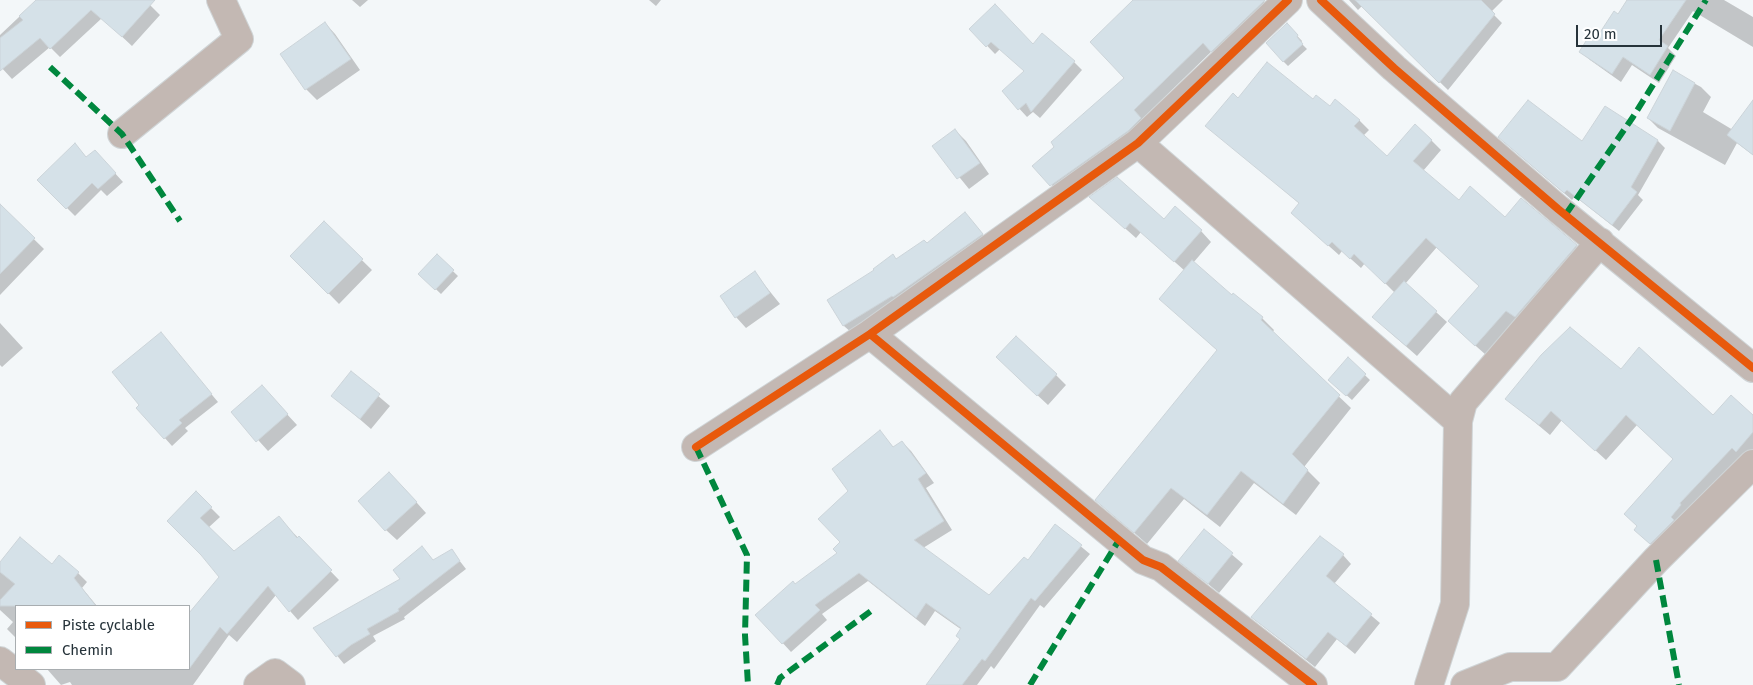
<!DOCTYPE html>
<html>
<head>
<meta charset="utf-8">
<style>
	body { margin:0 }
	#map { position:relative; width:1753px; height:685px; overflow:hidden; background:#f3f7f9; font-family:"Fira Sans",sans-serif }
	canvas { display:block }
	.legend { position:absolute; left:15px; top:605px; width:175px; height:65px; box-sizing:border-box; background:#fff; border:1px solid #a8adb0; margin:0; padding:6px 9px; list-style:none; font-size:15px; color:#26333a }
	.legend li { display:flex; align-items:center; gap:10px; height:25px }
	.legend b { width:25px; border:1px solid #a8adb0 }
	.scale { position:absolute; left:1576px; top:25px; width:86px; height:22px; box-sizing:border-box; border:2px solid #26333a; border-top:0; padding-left:6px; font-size:15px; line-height:18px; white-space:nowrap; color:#26333a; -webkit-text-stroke:4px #fff; paint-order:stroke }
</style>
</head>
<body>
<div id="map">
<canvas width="1753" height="685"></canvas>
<ul class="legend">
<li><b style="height:6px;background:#e8590c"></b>Piste cyclable</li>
<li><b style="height:6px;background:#00873e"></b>Chemin</li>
</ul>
<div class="scale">20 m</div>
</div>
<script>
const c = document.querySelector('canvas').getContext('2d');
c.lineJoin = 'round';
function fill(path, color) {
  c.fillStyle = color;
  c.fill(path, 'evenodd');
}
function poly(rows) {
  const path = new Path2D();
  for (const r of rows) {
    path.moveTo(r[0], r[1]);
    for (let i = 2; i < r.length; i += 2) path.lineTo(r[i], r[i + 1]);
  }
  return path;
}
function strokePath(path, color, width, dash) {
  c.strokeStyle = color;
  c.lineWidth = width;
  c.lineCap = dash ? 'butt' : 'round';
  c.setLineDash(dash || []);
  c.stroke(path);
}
fill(poly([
	[37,0,145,0,160,15,132,46,102,18,60,57,50,47,12,79,0,66,0,35],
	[352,0,368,0,360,7],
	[649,0,661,0,656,6],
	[1135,0,1263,0,1273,10,1221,60,1212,51,1142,119,1149,128,1060,194,1034,166,1126,78],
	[1349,0,1503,0,1491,12,1502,23,1448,90,1362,6,1358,10],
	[1629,0,1724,0,1753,17,1753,47,1693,11,1668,48,1676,56,1659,83,1632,65,1621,82,1590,60,1581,52,1619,16],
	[325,23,335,34,360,70,317,100,306,89,281,54],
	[1287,25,1302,41,1301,43,1307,49,1288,66,1283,61],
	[971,29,1033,45,1074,62,1082,70,1040,118,1033,112,1027,117,1003,91,1026,72,1000,49,995,54],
	[1673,72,1701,87,1711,97,1703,112,1733,130,1753,102,1753,155,1737,143,1725,165,1658,128,1648,118],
	[1238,99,1313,101,1359,120,1369,130,1363,136,1387,157,1431,140,1441,150,1423,171,1459,202,1576,246,1586,255,1486,355,1459,331,1480,287,1437,247,1405,284,1447,322,1417,356,1384,327,1395,293,1365,263,1361,268,1342,251,1339,255,1302,222,1300,204,1207,126],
	[1605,108,1658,141,1665,148,1638,195,1643,200,1619,231,1575,196,1572,200,1507,144,1582,143],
	[955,130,966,141,989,174,969,189,934,146],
	[75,144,87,158,103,160,123,182,107,196,101,190,75,216,39,180],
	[0,206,44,249,0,295],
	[1101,207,1201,231,1211,242,1193,263,1232,296,1262,318,1274,330,1272,333,1351,408,1304,467,1320,483,1296,515,1254,483,1220,527,1184,499,1147,544,1097,500,1218,351,1161,299,1185,271,1141,232,1136,238],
	[973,222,990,243,853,334,844,326,829,300,876,271],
	[324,223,372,270,339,304,292,256],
	[437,256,458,276,441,294,420,274],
	[755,273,780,304,746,328,736,317],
	[0,323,23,348,2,367,0,365],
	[161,334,218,402,185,428,188,431,172,446,138,408,141,405],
	[1348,359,1370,380,1352,400,1335,385],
	[1008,368,1056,375,1066,385,1048,405],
	[1621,371,1713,416,1753,416,1753,455,1661,554,1646,540,1674,459,1637,425,1606,460,1562,420,1550,435,1507,399],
	[351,373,390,406,371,429,333,396],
	[262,387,297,425,268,451,233,412],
	[880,432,894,448,902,442,911,451,934,483,926,488,952,530,923,548,989,597,1028,562,1055,525,1090,554,1044,608,1040,605,994,669,991,666,977,685,927,685,961,639,962,630,935,611,925,626,868,581,822,614,827,620,791,652,757,615,838,553,850,491],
	[400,484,426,513,397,540,386,530],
	[196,493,220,517,208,528,234,553,279,518,339,580,298,620,276,595,237,642,229,635,193,685,72,685,70,682,61,685,47,669,189,669,189,625,220,577,202,554],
	[1204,531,1243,564,1219,593,1180,561],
	[422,548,434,561,452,551,466,569,404,617,405,619,373,636,376,641,344,664,315,629,402,579],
	[1343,555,1351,564,1334,584,1380,623,1355,654,1337,639,1315,667,1252,617],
	[0,564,52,565,78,573,87,582,82,588,97,606,16,606,16,638,7,629,13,622,0,610]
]), '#0003');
const building = poly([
	[36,0,155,0,122,37,91,10,50,49,40,38,0,71,0,38,23,20,19,16,36,0],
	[1133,0,1265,0,1211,52,1203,43,1134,110,1141,118,1128,131,1050,186,1032,166,1054,147,1051,142,1124,78,1090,42,1133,0],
	[1355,0,1481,0,1495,14,1439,83,1355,0],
	[1627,0,1686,0,1659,40,1668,46,1650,75,1623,57,1612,74,1579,52,1593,30,1599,34,1614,11,1618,14,1627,0],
	[995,4,1033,44,1042,33,1075,61,1031,112,1026,103,1018,110,1002,91,1024,71,991,42,986,47,969,29,995,4],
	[325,22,351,59,305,90,280,54,325,22],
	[1287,23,1298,35,1297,37,1303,44,1283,62,1266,43,1287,23],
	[1267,62,1313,99,1316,95,1330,106,1335,99,1360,120,1354,126,1387,156,1415,124,1432,140,1413,161,1459,200,1470,186,1505,217,1521,198,1577,245,1515,317,1506,311,1475,346,1448,321,1479,286,1426,238,1385,284,1354,254,1350,259,1332,242,1328,246,1291,213,1299,203,1205,126,1233,93,1238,98,1267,62],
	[1673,70,1695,83,1670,131,1647,118,1673,70],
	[1528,100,1582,141,1605,106,1658,140,1631,187,1637,192,1612,225,1567,190,1564,193,1498,137,1528,100],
	[1753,100,1753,155,1727,135,1753,100],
	[955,129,980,163,957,179,932,146,955,129],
	[75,143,86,157,95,150,116,173,98,189,92,183,66,209,37,180,75,143],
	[1117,177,1164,219,1175,206,1202,230,1174,262,1130,223,1125,229,1089,197,1117,177],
	[0,204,35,238,0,274,0,204],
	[965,212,983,234,893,297,892,296,843,326,827,300,874,270,873,269,893,254,896,259,924,240,927,243,965,212],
	[324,221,363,259,328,294,290,256,324,221],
	[437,254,454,270,435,290,418,274,437,254],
	[1192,260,1232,295,1233,293,1263,317,1261,320,1340,395,1292,454,1308,470,1283,504,1241,471,1207,515,1171,488,1134,533,1095,500,1217,350,1159,299,1192,260],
	[755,271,770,293,735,318,720,296,755,271],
	[1404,281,1437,311,1406,346,1372,317,1404,281],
	[1570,327,1621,369,1639,347,1713,415,1731,395,1753,415,1753,432,1736,452,1732,448,1680,503,1681,505,1671,517,1674,520,1650,544,1634,530,1637,526,1624,514,1673,459,1626,415,1595,451,1551,411,1539,425,1505,399,1541,355,1570,327],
	[161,332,212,394,179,420,182,423,164,439,136,408,139,405,112,372,161,332],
	[1016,336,1057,374,1037,396,996,357,1016,336],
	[1348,357,1366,374,1346,396,1328,380,1348,357],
	[351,371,380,394,360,419,331,396,351,371],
	[262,385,288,414,256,442,231,412,262,385],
	[880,430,893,447,902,441,926,473,918,479,944,521,914,540,989,595,1024,557,1028,560,1055,524,1082,545,1035,601,1031,598,985,661,982,659,962,685,926,685,960,639,956,636,961,628,926,603,916,618,859,573,815,605,820,610,782,644,755,615,793,581,795,584,837,553,833,549,840,542,818,519,848,491,832,469,880,430],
	[389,472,417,502,385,531,358,501,389,472],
	[196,491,212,507,200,518,234,551,279,516,297,538,299,536,332,570,289,612,268,586,227,634,220,627,189,669,189,613,219,577,201,555,167,521,196,491],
	[1204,529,1233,553,1208,584,1178,561,1204,529],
	[1320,536,1344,554,1326,576,1372,614,1346,646,1328,632,1306,659,1251,617,1320,536],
	[20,537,52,564,59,555,79,572,74,578,96,606,0,606,0,600,15,584,0,572,0,562,20,537],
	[422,546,433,560,452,549,460,561,398,609,399,611,367,629,370,634,351,645,336,657,313,628,400,579,393,570,422,546]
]);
fill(building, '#d5e1e8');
strokePath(building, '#ccd4d9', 1);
const minor = poly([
	[1321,0,1394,68,1558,209,1753,368],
	[122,134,239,39,221,0],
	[1138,143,1458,421],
	[870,334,1143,560,1161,567,1313,685],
	[696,447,870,334,1138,143,1288,0],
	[0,661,31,685],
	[258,685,275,673,291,685],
	[1429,685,1455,604,1458,421,1463,402,1600,242],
	[1465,685,1510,667,1557,667,1656,560,1753,464]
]);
strokePath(minor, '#cfd4d6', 30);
strokePath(minor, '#c3b8b3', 28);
strokePath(poly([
	[50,67,122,134,180,221],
	[1566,214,1633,117,1706,0],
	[696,447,747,555,745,635,748,685],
	[1656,560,1679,685],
	[777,685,780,678,871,611],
	[1030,685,1119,540]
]), '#00873e', 6, [12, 6]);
strokePath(poly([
	[1321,0,1394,68,1558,209,1753,368],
	[870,334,1143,560,1161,567,1313,685],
	[696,447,870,334,1138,143,1288,0]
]), '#e8590c', 8);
</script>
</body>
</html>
